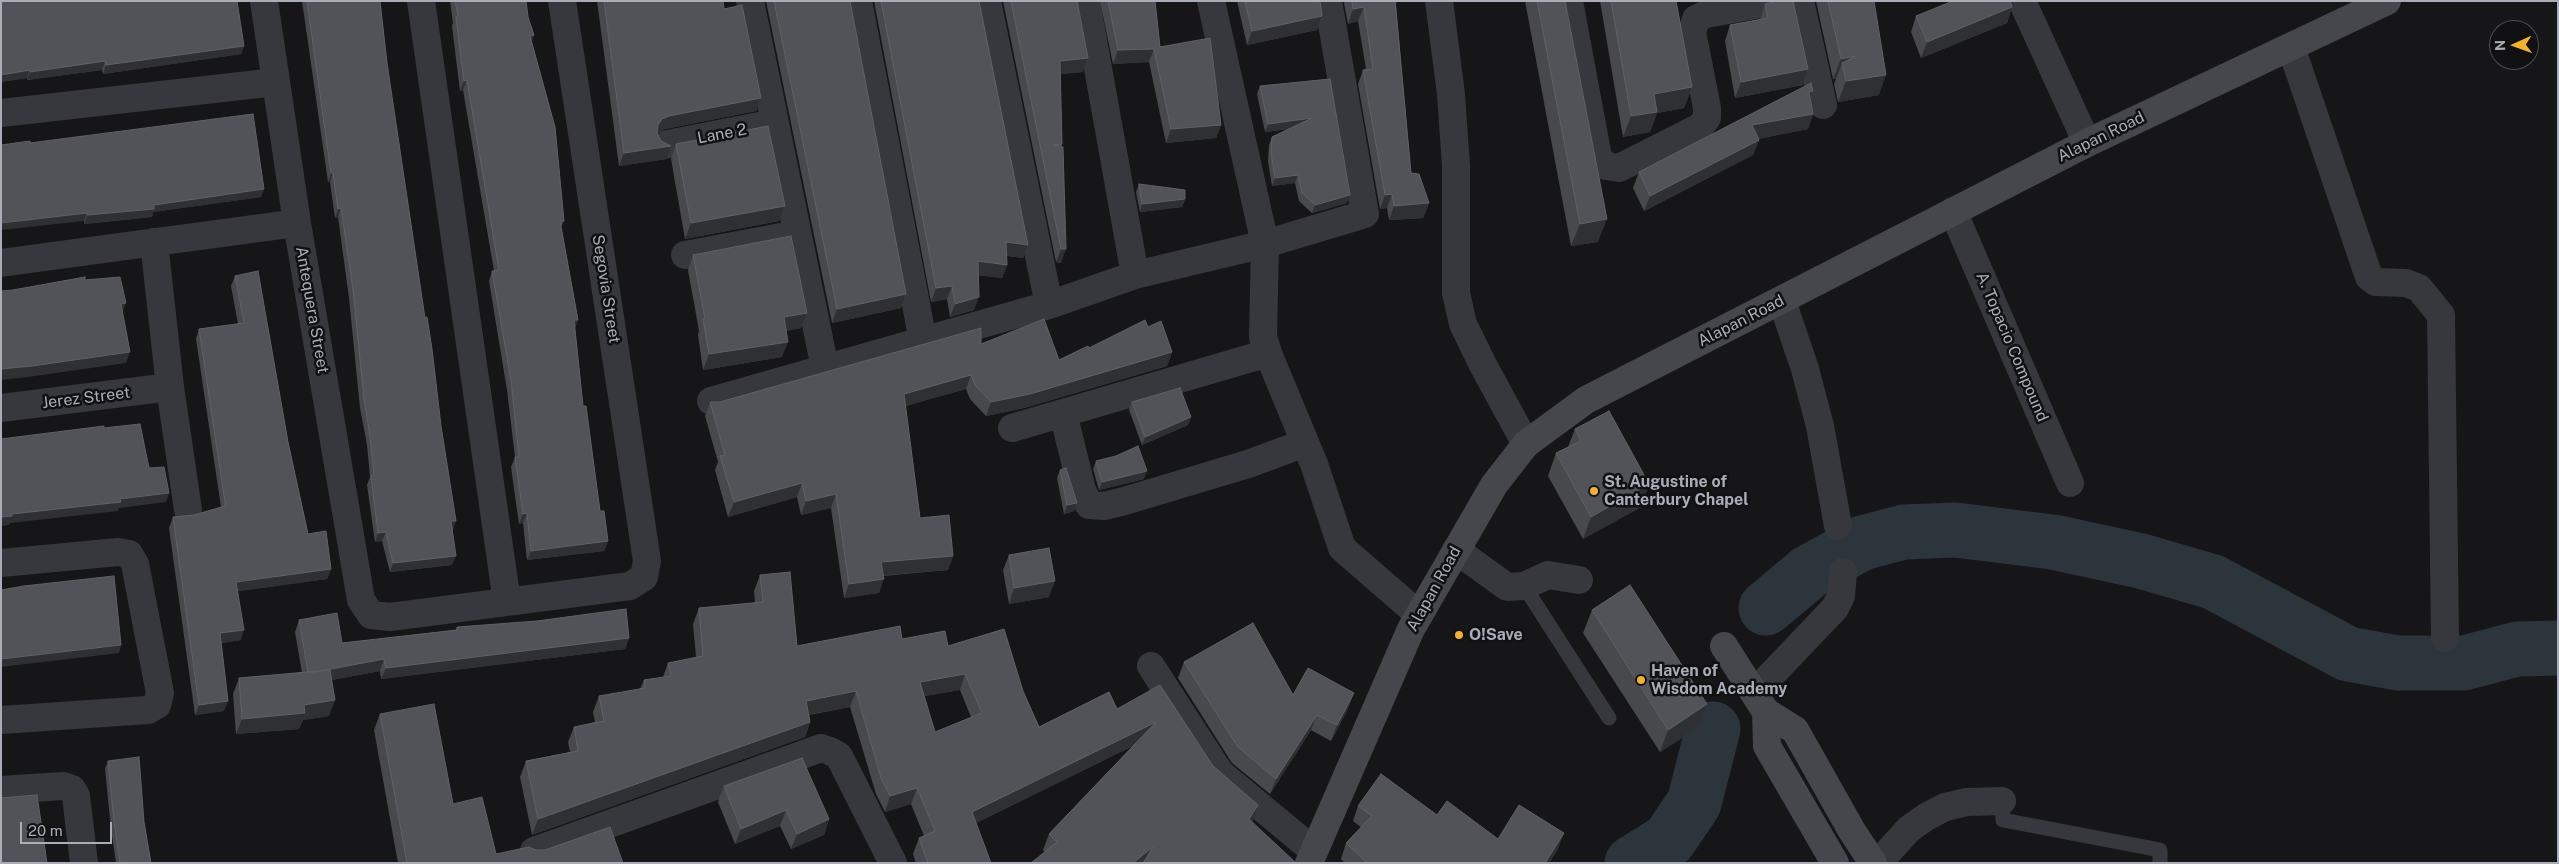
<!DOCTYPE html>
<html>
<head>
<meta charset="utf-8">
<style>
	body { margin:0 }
	#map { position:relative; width:2559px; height:864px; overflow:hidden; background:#161618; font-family:"Public Sans",sans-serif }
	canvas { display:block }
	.frame { position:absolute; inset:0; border:2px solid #a8adb8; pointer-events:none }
	.north { position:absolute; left:2489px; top:20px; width:50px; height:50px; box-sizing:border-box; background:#111113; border:1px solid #4d4f55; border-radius:50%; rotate:268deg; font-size:14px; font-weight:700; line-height:20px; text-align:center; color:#a8adb8 }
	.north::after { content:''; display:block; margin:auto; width:18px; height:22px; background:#f2b134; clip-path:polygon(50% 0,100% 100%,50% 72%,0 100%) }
	.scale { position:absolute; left:20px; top:822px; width:92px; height:22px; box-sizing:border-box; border:2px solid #a8adb8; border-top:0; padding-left:6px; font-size:15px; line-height:18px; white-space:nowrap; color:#a8adb8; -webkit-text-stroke:4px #111113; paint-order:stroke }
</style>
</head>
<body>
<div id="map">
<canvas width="2559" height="864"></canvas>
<div class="frame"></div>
<div class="north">N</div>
<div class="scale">20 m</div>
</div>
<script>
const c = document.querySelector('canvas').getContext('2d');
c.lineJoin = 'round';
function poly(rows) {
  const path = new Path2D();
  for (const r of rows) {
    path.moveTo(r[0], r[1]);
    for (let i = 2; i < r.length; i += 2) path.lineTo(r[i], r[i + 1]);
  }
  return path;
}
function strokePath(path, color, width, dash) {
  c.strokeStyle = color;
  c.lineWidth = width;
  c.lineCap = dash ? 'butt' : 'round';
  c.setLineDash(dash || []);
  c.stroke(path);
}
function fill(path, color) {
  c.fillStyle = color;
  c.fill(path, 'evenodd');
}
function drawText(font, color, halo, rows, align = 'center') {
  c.font = font + ' "Public Sans",sans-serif';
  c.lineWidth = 5;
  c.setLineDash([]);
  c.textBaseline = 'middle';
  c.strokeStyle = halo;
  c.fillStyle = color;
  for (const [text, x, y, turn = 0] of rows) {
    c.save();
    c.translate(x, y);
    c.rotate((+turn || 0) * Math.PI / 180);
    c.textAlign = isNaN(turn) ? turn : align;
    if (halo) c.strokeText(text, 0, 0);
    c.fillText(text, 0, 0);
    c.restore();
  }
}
strokePath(poly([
	[1766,608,1809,572,1862,543,1904,532,1955,530,2053,542,2141,561,2213,582,2348,654,2398,663,2464,663,2517,649,2558,648],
	[1632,863,1669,840,1694,803,1713,729]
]), '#2c353c', 55);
strokePath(poly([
	[1524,586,1609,718],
	[2002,801,2003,820,2160,850,2160,863]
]), '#37383d', 15);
strokePath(poly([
	[264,1,297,223,361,600,371,615,390,617,630,586,644,577,647,561,562,1],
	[421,1,507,602],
	[750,1,825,368],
	[858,1,923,341],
	[987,1,1049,305],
	[1086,1,1135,275],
	[1211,1,1265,244,1263,337,1268,353,1314,464,1342,548,1419,615],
	[1439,1,1451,94,1456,166,1456,293,1463,324,1483,365,1526,444],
	[1569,1,1598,157,1606,166,1619,168,1700,127,1707,118,1707,108,1692,32,1696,19,1706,14,1777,1],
	[1800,1,1823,105],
	[2022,1,2087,143],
	[2291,47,2369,277,2376,282,2406,283,2419,288,2441,315,2445,638],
	[1,113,276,82],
	[668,144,775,123],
	[1953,211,2070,483],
	[154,242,170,387,188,510],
	[685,255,797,234],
	[1,263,297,223],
	[1782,301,1805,369,1820,426,1838,526],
	[711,401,1049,305,1135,275,1265,244,1365,214,1328,1],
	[1,408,170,387],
	[1063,413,1082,490,1089,505,1104,506,1121,502,1248,464,1305,443],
	[1012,428,1268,353],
	[1456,550,1507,587,1524,586,1548,575,1579,580],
	[1,563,118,552,129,554,135,564,160,693,157,705,148,710,1,720],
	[1151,666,1220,773,1314,851],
	[1754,693,1835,608,1841,596,1843,572],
	[1,790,63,786,72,789,76,796,84,863],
	[534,851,821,748,830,751,839,756,893,863],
	[1878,863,1909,829,1926,817,1945,807,1967,802,2002,801]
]), '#37383d', 28);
strokePath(poly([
	[1724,646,1766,712,1795,730,1852,831,1873,863],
	[1766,712,1767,746,1835,863],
	[1309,863,1411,629,1494,485,1526,444,1586,400,2087,143,2387,1]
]), '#45474d', 28);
fill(poly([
	[1,1,244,46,241,54,103,74,102,70,27,80,27,78,1,82],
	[302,1,380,1,387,63,453,530,452,565,390,572,382,541,375,542,367,485,370,477,367,445,360,408,349,298,338,217,335,218,330,182,328,182],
	[450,1,526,1,531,42,564,221,561,227,578,320,575,328,583,406,600,511,608,541,604,551,527,560,523,523,519,524,511,467,515,457,507,390,489,281,492,271,494,271,463,90,460,91,452,26,453,23],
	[597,1,723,1,724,9,761,98,756,111,665,129,658,133,657,133,661,141,671,146,667,159,619,166],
	[766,1,850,1,906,294,901,308,832,323],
	[874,1,979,1,1028,245,1023,258,1007,256,1007,265,1002,278,978,275,974,310,950,317,947,299,931,302],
	[1003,1,1077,1,1083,72,1060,74,1062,144,1062,147,1061,263,1056,262],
	[1100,1,1155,1,1160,47,1221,125,1216,138,1166,143,1149,62,1113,64],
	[1237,1,1320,1,1322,16,1317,30,1247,45],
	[1345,1,1397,1,1396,4,1411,173,1429,203,1423,218,1389,220,1387,208,1380,209,1358,84,1363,70,1366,69,1358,21,1348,24,1344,3],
	[1525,1,1565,1,1598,242,1571,246],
	[1600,1,1676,1,1692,87,1684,108,1657,113,1650,132,1623,137],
	[1816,1,1874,1,1879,95,1838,102,1834,84,1836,79,1833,79],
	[1765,4,1808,69,1803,85,1735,98,1725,41,1730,25,1760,20],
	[2012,7,2007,23,1921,58,1911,32,1916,16],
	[1260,86,1347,203,1312,213,1299,201,1295,183,1272,186,1268,161,1269,145,1272,137,1289,129,1265,132,1257,94],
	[1813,91,1810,99,1813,114,1808,129,1758,139,1759,140,1753,155,1644,211,1633,188,1639,172],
	[30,143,261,197,153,212,152,217,84,224,84,221],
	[676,144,785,206,779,221,685,239,671,159],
	[1139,184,1185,199,1182,207,1140,212,1136,192],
	[693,255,807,313,801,328,786,331,782,357,703,370,698,335,699,331,688,270],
	[235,276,288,442,308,534,331,569,327,579,238,591,241,640,221,643,224,711,195,715,169,528,173,517,194,515,221,507,196,339,199,329,238,324,231,286],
	[1148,327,1172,352,1167,366,1024,408,986,416,970,399,966,389,905,406,920,518,953,556,948,570,883,576,879,593,844,598,831,508,801,515,797,497,728,517,715,470,718,462,705,416,710,402,720,402,981,344,1059,360,1089,348],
	[1132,402,1191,417,1188,425,1142,445,1129,410],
	[1575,429,1649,484,1641,507,1583,539,1548,476,1556,453,1568,447],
	[1096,461,1144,479,1099,490,1093,469],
	[1060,470,1077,503,1074,511,1064,514,1057,478],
	[1009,555,1049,597,1009,604,1003,570],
	[760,575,797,646,902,639,948,646,1023,691,1039,727,1117,709,1213,766,1258,805,1253,820,1252,822,1045,852,1043,850,1049,834,1133,746,976,823,991,863,916,863,913,854,919,838,924,836,911,804,885,812,876,794,850,707,809,715,810,722,805,737,532,835,520,777,526,761,570,752,568,742,574,727,595,722,593,712,599,696,640,689,644,680,663,677,668,663,696,657,693,624,699,608,755,603,754,591],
	[960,690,971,717,935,732,924,696],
	[1592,610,1699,727,1660,752,1583,633],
	[299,620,342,643,456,630,457,627,629,638,625,649,381,679,380,671,332,680,329,716,303,720,299,729,236,734,233,694,239,678,302,673,295,632],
	[1184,662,1293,695,1348,709,1331,741,1311,730,1270,794,1232,763,1178,678],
	[380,714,453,804,496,854,536,850,623,863,398,863,374,730],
	[108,761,144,822,151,863,116,863,111,829,105,769],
	[724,786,829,819,824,835,791,849,780,826,735,844,718,802],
	[1358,806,1498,839,1558,849,1549,863,1345,863,1341,859,1346,843,1361,827,1353,821]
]), '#47494d');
fill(poly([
	[1364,7,1358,21,1348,24,1353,9],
	[2012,7,2007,23,1921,58,1927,42],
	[1322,16,1317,30,1247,45,1252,31],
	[534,35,531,45,530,36],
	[244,46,241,54,103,74,106,65],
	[1154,49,1149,62,1113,64,1118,50],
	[1856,56,1842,63,1836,79,1833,79,1841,59],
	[1088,58,1083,72,1055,75,1060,61],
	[105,61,102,70,27,80,30,72],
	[1808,69,1803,85,1735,98,1741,82],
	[30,70,27,78,1,82,1,75],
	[1886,75,1879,95,1838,102,1846,81],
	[467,80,463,90,460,91,464,81],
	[1692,87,1684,108,1657,113,1650,132,1623,137,1631,116,1654,94],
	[1813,91,1807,107,1809,92],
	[761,98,756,111,665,129,657,133,658,125,662,119,669,116],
	[1813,114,1808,129,1746,141,1752,125],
	[1312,118,1309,126,1265,132,1268,124],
	[1221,125,1216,138,1166,143,1171,129],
	[1759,140,1753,155,1644,211,1650,196],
	[671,146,667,159,619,166,624,153],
	[331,173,333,173,330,182,328,182],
	[1298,175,1295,183,1272,186,1275,178],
	[264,189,261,197,153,212,152,217,84,224,87,215,154,205],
	[1392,194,1387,208,1380,209,1385,195],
	[1350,195,1347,203,1312,213,1315,205],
	[1185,199,1182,207,1140,212,1142,204],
	[1429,203,1423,218,1389,220,1394,206],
	[785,206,779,221,685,239,691,223],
	[341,208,338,217,335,218,338,209],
	[87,213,84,221,1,230,1,223],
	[1607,219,1598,242,1571,246,1580,224],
	[1006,242,1028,245,1023,258,1002,255],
	[1061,249,1066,249,1061,263,1056,262],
	[978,261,1007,265,1002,278,973,275],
	[952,286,947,299,931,302,936,288],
	[906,294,901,308,832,323,837,309],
	[979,297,974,310,950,317,955,304],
	[126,303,122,314,121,304],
	[807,313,801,328,778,333,784,317],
	[574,320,578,320,574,330],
	[788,342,782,357,703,370,709,354],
	[130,352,126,363,28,377,1,380,1,369],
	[1172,352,1167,366,1024,408,986,416,991,402],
	[971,375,966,389,899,408,904,394],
	[1191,417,1188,425,1142,445,1145,437],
	[1147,471,1144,479,1099,490,1102,482],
	[802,483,797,497,728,517,734,502],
	[1649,484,1641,507,1583,539,1591,517],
	[169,493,166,502,119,508,118,511,10,523,9,525,1,526,1,517,12,514],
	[836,494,831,508,801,515,806,501],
	[1077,503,1074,511,1064,514,1067,505],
	[527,513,523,523,519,524,523,514],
	[451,521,456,521,453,530],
	[386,532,382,541,375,542,378,533],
	[608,541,604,551,527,560,531,551],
	[456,556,452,565,390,572,393,563],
	[953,556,948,570,876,576,881,562],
	[331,569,327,579,233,592,236,582],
	[884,579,879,593,844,598,849,584],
	[1055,581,1049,597,1009,604,1014,588],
	[244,630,241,640,217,644,220,633],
	[629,638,625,649,381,679,386,668],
	[121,645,119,653,1,667,1,659],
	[384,659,380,671,304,685,308,673],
	[965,674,960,690,914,698,920,682],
	[856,691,850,707,800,716,806,701],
	[1354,693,1348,709,1331,741,1337,725],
	[335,700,329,716,303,720,299,729,236,734,242,719,304,705],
	[228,701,224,711,195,715,199,705],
	[1707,704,1699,727,1660,752,1668,730],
	[1317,715,1311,730,1270,794,1276,779],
	[810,722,805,737,532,835,538,819],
	[1156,722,1151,737,966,828,972,812],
	[917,788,911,804,885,812,890,796],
	[1258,805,1253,820,1243,835,1249,819],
	[786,810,780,826,735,844,741,829],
	[829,819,824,835,791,849,797,834],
	[1564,833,1558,849,1549,863,1545,863],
	[1153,847,1147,863,1133,863]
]), '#2f3033');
const building = poly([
	[1,1,237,1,244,46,106,65,105,61,30,72,30,70,1,75,1,1],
	[307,1,380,1,387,63,425,318,427,317,432,349,441,426,456,521,451,521,456,556,393,563,386,532,378,533,371,476,374,475,370,436,364,399,353,289,341,208,338,209,333,173,331,173,307,1],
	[455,1,526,1,528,17,534,35,530,36,555,127,564,221,560,221,578,320,574,320,583,406,586,406,600,511,604,511,608,541,531,551,527,513,523,514,515,457,519,457,511,380,492,271,499,270,467,80,464,81,456,17,458,16,455,1],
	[604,1,723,1,724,9,742,5,761,98,669,116,662,119,658,125,657,133,661,141,671,146,624,153,604,1],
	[774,1,850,1,906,294,837,309,774,1],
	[881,1,979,1,1028,245,1006,242,1007,265,978,261,979,297,955,304,952,286,936,288,881,1],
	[1011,1,1077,1,1088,58,1060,61,1062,144,1054,145,1063,147,1066,249,1061,249,1011,1],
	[1108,1,1155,1,1160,47,1210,38,1221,125,1171,129,1154,49,1118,50,1108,1],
	[1245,1,1320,1,1322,16,1252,31,1245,1],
	[1352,1,1395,1,1411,173,1419,174,1429,203,1394,206,1392,194,1385,195,1363,70,1373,69,1364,7,1353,9,1352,1],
	[1537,1,1565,1,1607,219,1580,224,1537,1],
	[1611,1,1676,1,1692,87,1654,94,1657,112,1631,116,1611,1],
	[1777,1,1793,1,1808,69,1741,82,1730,25,1768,18,1765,4,1777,1],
	[1828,1,1874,1,1886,75,1846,81,1842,63,1856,56,1841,59,1828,1],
	[1953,1,2010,1,2012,7,1927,42,1916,16,1953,1],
	[1330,79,1350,195,1315,205,1302,193,1298,175,1275,178,1271,153,1272,137,1312,118,1268,124,1260,86,1330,79],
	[1811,83,1813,91,1809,92,1813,114,1752,125,1759,140,1650,196,1639,172,1811,83],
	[253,114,264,189,154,205,154,209,87,215,87,213,1,223,1,145,30,141,30,143,253,114],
	[768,126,785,206,691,223,676,144,768,126],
	[1139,184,1185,190,1185,199,1142,204,1139,184],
	[791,236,807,313,784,317,788,342,709,354,703,319,705,319,693,255,791,236],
	[258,271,288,442,308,534,326,531,331,569,236,582,244,630,220,633,228,701,199,705,173,517,194,515,225,506,225,502,199,329,244,323,235,276,258,271],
	[85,277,85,280,120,277,126,303,121,304,130,352,32,366,1,369,1,291,13,290,85,277],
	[1044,319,1059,360,1088,346,1089,348,1145,320,1148,327,1161,321,1172,352,1030,394,991,402,975,385,971,375,904,394,920,518,949,515,953,556,881,562,884,579,849,584,836,494,806,501,802,483,734,502,720,456,725,455,710,402,720,402,981,328,981,344,1044,319],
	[1180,388,1191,417,1145,437,1132,402,1180,388],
	[1609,411,1649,484,1591,517,1556,453,1581,441,1575,429,1609,411],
	[140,424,149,468,164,467,169,493,120,499,121,502,12,514,12,516,1,517,1,439,104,426,104,428,140,424],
	[1138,446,1147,471,1102,482,1096,461,1116,456,1138,446],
	[1066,468,1077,503,1067,505,1060,470,1066,468],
	[1049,548,1055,581,1014,588,1009,555,1049,548],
	[790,572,797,646,900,626,902,639,945,631,948,646,1004,629,1023,691,1039,727,1109,692,1117,709,1160,685,1213,766,1258,805,1249,819,1296,863,1143,863,1153,847,1133,863,1031,863,1057,842,1049,834,1156,722,972,812,991,863,928,863,919,838,935,831,917,788,890,796,881,778,856,691,806,701,810,722,538,819,526,761,578,751,574,727,604,721,599,696,645,688,644,680,671,676,668,663,703,656,699,608,763,602,760,575,790,572],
	[965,674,982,713,935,732,920,682,965,674],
	[114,576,121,645,1,659,1,590,24,586,114,576],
	[1630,585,1707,704,1668,730,1592,610,1630,585],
	[626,609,629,638,386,668,384,659,315,672,308,672,299,620,337,613,342,643,457,630,457,627,537,621,626,609],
	[1253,623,1293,695,1308,668,1354,693,1337,725,1317,715,1276,779,1238,747,1184,662,1253,623],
	[330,670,335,700,304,705,305,713,242,719,239,678,330,670],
	[434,704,453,804,482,797,496,854,529,847,536,850,545,850,610,827,623,863,407,863,380,714,434,704],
	[139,757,144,822,151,863,120,863,114,821,108,761,139,757],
	[802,758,829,819,797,834,786,810,741,829,724,786,802,758],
	[1381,774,1437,815,1447,801,1498,839,1519,805,1564,833,1545,863,1367,863,1346,843,1372,816,1358,806,1381,774],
	[37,795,47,863,1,863,1,798,37,795]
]);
fill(building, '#525359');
strokePath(building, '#5f6168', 1);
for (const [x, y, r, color] of [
	[1594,491,5,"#f2b134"],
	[1459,635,5,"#f2b134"],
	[1641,680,5,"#f2b134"]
]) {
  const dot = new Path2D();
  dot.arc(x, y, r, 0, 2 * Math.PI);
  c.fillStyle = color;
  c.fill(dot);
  strokePath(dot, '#111113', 2);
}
drawText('16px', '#a8adb8', '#111113', [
	["Lane 2",722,134,-11],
	["Alapan Road",2101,137,-26],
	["Segovia Street",606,289,81],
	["Antequera Street",312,310,80],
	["Alapan Road",1741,321,-27],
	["A. Topacio Compound",2012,347,67],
	["Jerez Street",86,398,-7],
	["Alapan Road",1434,589,-61]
]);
drawText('bold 16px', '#a8adb8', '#111113', [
	["St. Augustine of",1604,482],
	["Canterbury Chapel",1604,500],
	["O!Save",1469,635],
	["Haven of",1651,671],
	["Wisdom Academy",1651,689]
], 'left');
</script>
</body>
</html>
